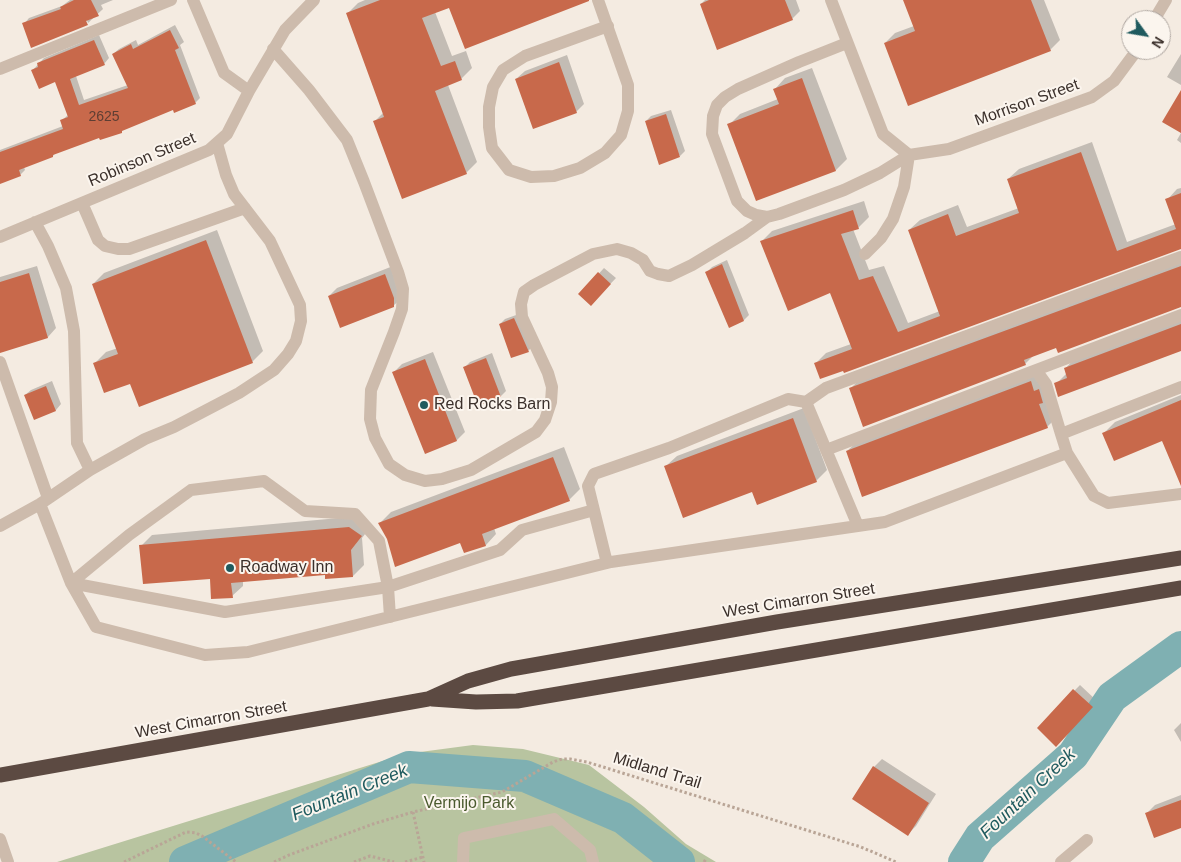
<!DOCTYPE html>
<html>
<head>
<meta charset="utf-8">
<style>
	body { margin:0 }
	#map { position:relative; width:1181px; height:862px; overflow:hidden; background:#f4ebe1; font-family:Arial,sans-serif }
	canvas { display:block }
	.north { position:absolute; left:1121px; top:10px; width:50px; height:50px; box-sizing:border-box; background:#fbf5ee; border:1px solid #aea6a0; border-radius:50%; rotate:122deg; font-size:14px; font-weight:700; line-height:20px; text-align:center; color:#3b302b }
	.north::after { content:''; display:block; margin:auto; width:18px; height:22px; background:#1f5a5e; clip-path:polygon(50% 0,100% 100%,50% 72%,0 100%) }
</style>
</head>
<body>
<div id="map">
<canvas width="1181" height="862"></canvas>
<div class="north">N</div>
</div>
<script>
const c = document.querySelector('canvas').getContext('2d');
c.lineJoin = 'round';
function fill(path, color) {
  c.fillStyle = color;
  c.fill(path, 'evenodd');
}
function poly(rows) {
  const path = new Path2D();
  for (const r of rows) {
    path.moveTo(r[0], r[1]);
    for (let i = 2; i < r.length; i += 2) path.lineTo(r[i], r[i + 1]);
  }
  return path;
}
function strokePath(path, color, width, dash) {
  c.strokeStyle = color;
  c.lineWidth = width;
  c.lineCap = dash ? 'butt' : 'round';
  c.setLineDash(dash || []);
  c.stroke(path);
}
function drawText(font, color, halo, rows, align = 'center') {
  c.font = font + ' Arial,sans-serif';
  c.lineWidth = 4;
  c.setLineDash([]);
  c.textBaseline = 'middle';
  c.strokeStyle = halo;
  c.fillStyle = color;
  for (const [text, x, y, turn = 0] of rows) {
    c.save();
    c.translate(x, y);
    c.rotate((+turn || 0) * Math.PI / 180);
    c.textAlign = isNaN(turn) ? turn : align;
    if (halo) c.strokeText(text, 0, 0);
    c.fillText(text, 0, 0);
    c.restore();
  }
}
fill(poly([
	[473,745,523,749,589,765,644,807,686,844,716,862,57,862,405,754]
]), '#b8c4a0');
fill(poly([
	[70,0,113,0,101,5,103,9,88,23,85,15,87,24,24,24,29,18,62,6],
	[365,0,587,0,450,6,435,12,452,56,466,51,472,68,461,79,448,85,477,162,466,173,374,122,384,112,347,14,358,3],
	[705,0,796,0,800,11,792,19,701,4],
	[905,0,1044,0,1060,40,1050,50,885,43,895,33,914,26],
	[175,25,184,42,180,45,200,98,195,103,173,108,56,152,53,156,24,167,25,170,20,175,0,182,0,150,63,126,61,121,68,115,56,80,32,71,44,58,99,35,109,58,104,64,76,76,84,100,128,85,113,54,119,49,136,40,138,45],
	[1181,54,1181,85,1167,77],
	[567,55,584,104,576,112,516,79,525,71],
	[812,68,847,159,836,170,757,200,729,125,740,114,778,99,775,89,785,78],
	[671,110,685,151,680,156,646,121,651,116],
	[1181,133,1181,143,1177,140],
	[1092,142,1127,242,1176,224,1167,200,1177,189,1181,188,1181,248,816,363,826,353,851,344,831,291,762,241,772,231,864,201,869,217,858,228,853,229,869,270,884,266,908,323,940,311,909,230,920,220,958,205,967,227,1019,208,1008,179,1019,169],
	[217,230,263,351,252,362,131,382,95,363,106,352,118,348,93,284,104,273],
	[727,260,749,315,744,320,730,326,707,272,712,267],
	[1181,260,1181,306,1034,355,1025,364,851,388,861,378],
	[37,266,56,328,48,337,3,351,0,341,0,277],
	[393,266,402,298,393,306,329,296,337,288],
	[604,268,616,278,596,299,580,294],
	[519,314,534,345,528,351,512,357,500,324,505,319],
	[1181,318,1181,350,1056,384,1067,373,1065,369,1075,358],
	[433,352,465,432,457,440,425,452,393,373,402,364],
	[492,353,506,391,501,396,465,367,470,362],
	[1042,371,1058,416,1047,427,847,451,858,441],
	[52,381,61,404,56,410,35,418,25,395,31,390],
	[1181,395,1181,459,1163,440,1104,433,1115,422],
	[804,408,827,470,816,481,753,491,666,466,677,456],
	[564,447,580,489,569,500,494,528,496,534,486,545,461,542,388,538,380,523,391,512],
	[361,516,372,525,362,538,364,565,353,576,326,574,243,581,243,586,232,596,211,577,141,546,152,535],
	[1080,685,1097,701,1056,745,1038,728],
	[1181,723,1181,742,1174,730],
	[882,759,936,794,916,826,908,834,874,767],
	[1181,795,1181,826,1147,813,1155,805]
]), '#0003');
strokePath(poly([
	[185,862,409,767,525,776,623,818,679,862],
	[964,862,980,837,1073,755,1112,697,1181,647]
]), '#7fb0b2', 32);
fill(poly([
	[74,0,91,0,99,16,86,21,88,25,31,48,22,23,61,9,60,7],
	[380,0,589,0,589,1,465,49,449,8,422,18,441,66,455,61,462,80,435,91,467,174,402,199,373,121,384,117,346,13],
	[709,0,785,0,793,20,717,50,700,4],
	[903,0,1031,0,1051,51,908,106,884,43,915,31],
	[170,30,179,48,175,50,196,104,174,113,173,110,122,131,122,133,100,140,99,138,53,155,53,157,19,170,21,176,0,184,0,152,63,129,60,120,68,117,55,82,39,89,31,70,38,67,37,63,94,40,105,65,70,79,79,105,128,88,112,54,131,44,133,49],
	[559,62,577,113,533,129,515,79],
	[802,78,836,171,756,201,727,124,779,104,773,89],
	[1181,90,1181,133,1162,122],
	[666,114,680,157,659,165,645,121],
	[1081,152,1117,251,1176,229,1165,199,1181,193,1181,249,844,373,843,371,820,379,814,363,852,349,830,293,788,311,760,241,853,210,859,229,841,234,859,280,873,276,898,332,940,316,908,230,948,214,956,236,1019,213,1007,179],
	[206,240,253,363,139,407,130,384,104,393,93,363,118,354,92,284],
	[722,264,744,321,729,328,705,272],
	[1181,266,1181,307,1058,353,1056,348,1024,360,1026,365,863,427,849,388],
	[598,272,611,284,591,306,578,294],
	[29,273,48,338,0,353,0,282],
	[385,274,394,298,394,307,340,328,328,296],
	[514,318,529,352,511,358,499,324],
	[1181,324,1181,351,1058,397,1054,383,1067,378,1064,368],
	[486,358,501,397,478,406,463,367],
	[425,359,457,441,425,454,392,372],
	[1031,381,1034,391,1039,389,1043,403,1039,404,1048,428,862,497,846,451],
	[46,386,56,411,34,420,24,395],
	[1181,400,1181,486,1162,441,1114,461,1102,433],
	[793,418,817,482,757,505,752,492,683,518,664,466],
	[553,457,570,501,482,534,486,546,464,553,460,543,395,567,387,539,378,523],
	[349,527,362,536,351,550,353,577,325,579,325,575,231,583,233,598,211,599,210,579,143,584,139,545],
	[1073,689,1093,707,1056,747,1037,728],
	[873,766,929,803,908,836,852,799],
	[1181,800,1181,828,1154,838,1145,813]
]), '#c8694b');
strokePath(poly([
	[413,812,424,862],
	[124,862,186,832,196,833,202,836,236,862],
	[274,862,289,855,373,824,413,812,502,792,553,762,562,759,570,759,587,762,861,847,896,862],
	[354,862,370,856,394,862],
	[405,862,423,857],
	[704,862,706,859]
]), '#b9a596', 3, [2.5, 2.5]);
strokePath(poly([
	[193,0,224,73,249,91],
	[598,0,628,85,628,111,621,135,605,153,580,168,554,176,531,177,509,170,492,148,489,127,489,107,493,87,503,70,525,56,608,26],
	[831,0,883,134,909,155],
	[1154,20,1166,0],
	[847,43,799,62,738,89,725,97,717,105,713,116,712,134,737,201,747,211,756,215,767,217,779,214,844,190,880,173,909,155,949,149,1092,97,1114,81,1137,50],
	[273,49,309,90,347,140,364,182,398,272,403,289,402,309,394,332,371,390,370,419,375,438,389,464,405,475,425,481,442,479,471,470,536,432,545,420,551,402,552,387,548,373,522,317,521,304,524,292,534,285,593,254,617,249,631,253,643,260,650,271,658,274,669,276,692,265,745,233,767,217],
	[0,69,171,0],
	[82,203,98,240,105,246,118,249,129,249,245,208],
	[35,222,48,246,66,288,74,331,77,443,90,470],
	[0,237,209,150,227,134,249,91,285,30,314,0],
	[865,254,881,238,893,219,904,187,909,155],
	[0,362,48,498],
	[1036,370,1181,315],
	[806,402,826,388,1181,257],
	[826,450,1036,370,1046,384,1061,434],
	[1067,453,1061,434,1181,387],
	[40,504,71,583,96,627,205,655,248,652,611,562,885,522,1067,453,1094,496,1108,503,1181,494],
	[0,526,40,504,90,470,145,439,174,427,239,393,274,370,288,354,296,341,301,321,300,305,270,241,234,194,226,175,217,143],
	[607,563,588,486,594,474,669,448,788,399,806,402,858,526],
	[71,583,129,535,191,490,264,481,305,511,355,514,379,541,388,587,500,550,522,530,594,510],
	[71,583,225,612,388,587,390,617],
	[0,839,8,862],
	[463,862,464,838,554,819,590,850,593,862],
	[1061,862,1087,840]
]), '#cdbbac', 12);
strokePath(poly([
	[432,699,476,702,517,701,1181,588],
	[0,775,428,699,468,681,511,669,777,622,1181,558]
]), '#5c4a42', 15);
for (const [x, y, r, color] of [
	[424,405,5,"#1f5a5e"],
	[230,568,5,"#1f5a5e"]
]) {
  const dot = new Path2D();
  dot.arc(x, y, r, 0, 2 * Math.PI);
  c.fillStyle = color;
  c.fill(dot);
  strokePath(dot, '#fbf5ee', 2);
}
drawText('14px', '#5e3e33', null, [
	["2625",104,117]
]);
drawText('16px', '#3b302b', '#fbf5ee', [
	["Morrison Street",1027,103,-20],
	["Robinson Street",142,160,-23],
	["West Cimarron Street",799,601,-9],
	["West Cimarron Street",211,720,-10],
	["Midland Trail",657,771,17]
]);
drawText('16px', '#3b302b', '#fbf5ee', [
	["Red Rocks Barn",434,405],
	["Roadway Inn",240,568]
], 'left');
drawText('16px', '#4a5a2e', '#fbf5ee', [
	["Vermijo Park",469,804]
]);
drawText('italic 18px', '#1f5a5e', '#fbf5ee', [
	["Fountain Creek",350,793,-22],
	["Fountain Creek",1028,794,-43]
]);
</script>
</body>
</html>
